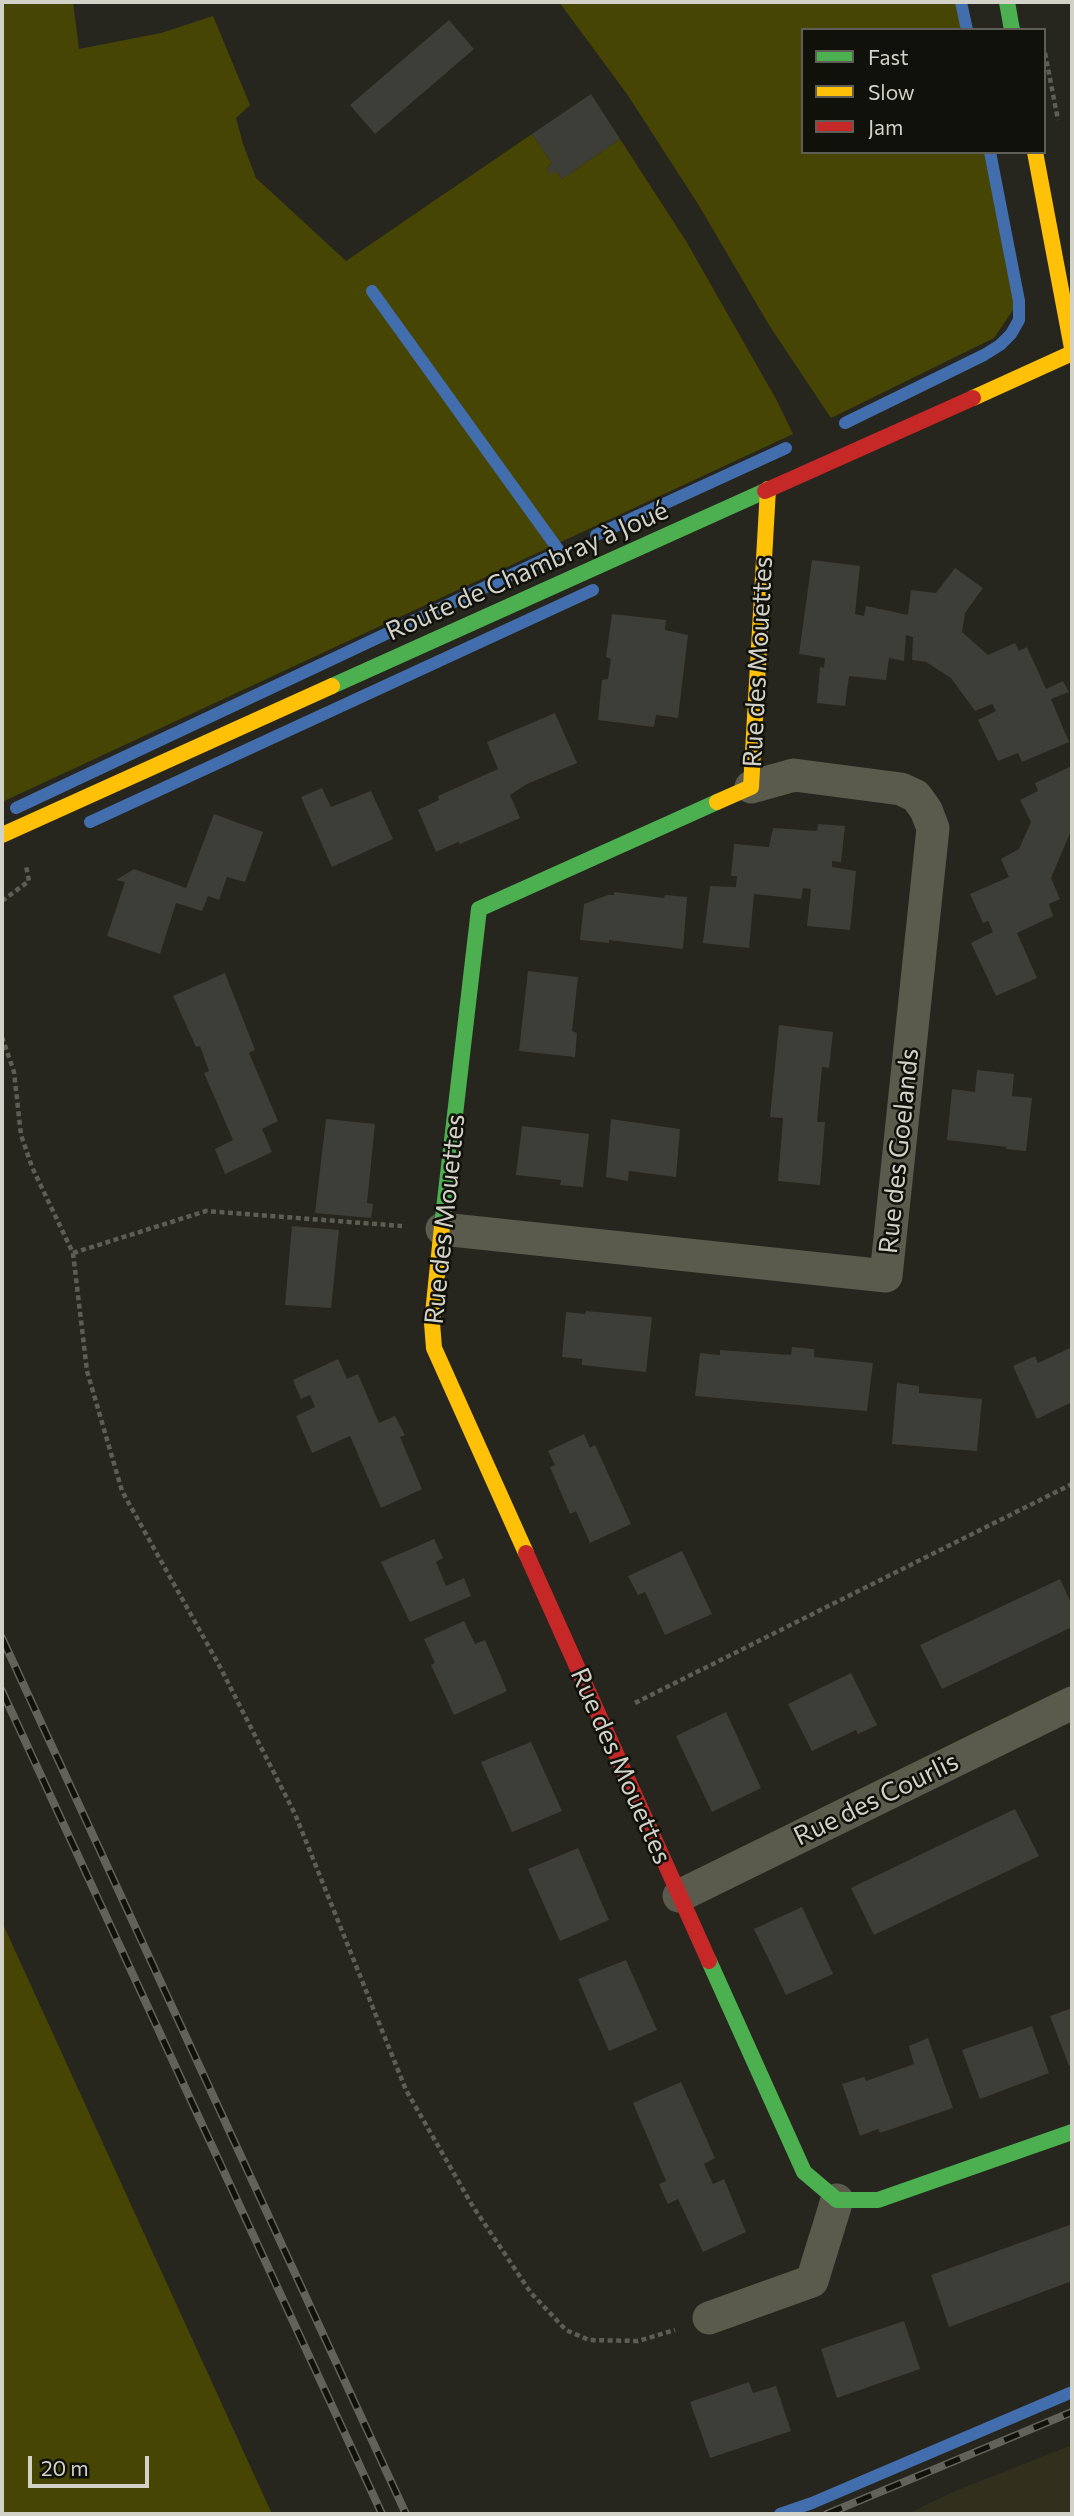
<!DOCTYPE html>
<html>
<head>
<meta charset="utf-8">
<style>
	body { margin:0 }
	#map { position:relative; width:1074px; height:2516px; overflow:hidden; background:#26261e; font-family:Commissioner,sans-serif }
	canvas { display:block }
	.frame { position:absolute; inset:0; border:4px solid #d2d2c9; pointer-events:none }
	.legend { position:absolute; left:801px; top:28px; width:245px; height:126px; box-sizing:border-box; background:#11110b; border:2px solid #5e5e57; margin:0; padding:9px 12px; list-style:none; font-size:21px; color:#d2d2c9 }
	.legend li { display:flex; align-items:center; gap:14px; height:35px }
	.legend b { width:35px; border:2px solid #5e5e57 }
	.scale { position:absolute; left:28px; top:2456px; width:121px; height:32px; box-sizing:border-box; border:4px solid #d2d2c9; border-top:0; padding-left:9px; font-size:21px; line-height:24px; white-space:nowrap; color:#d2d2c9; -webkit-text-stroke:5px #11110b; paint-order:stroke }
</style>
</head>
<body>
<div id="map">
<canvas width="1074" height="2516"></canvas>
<div class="frame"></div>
<ul class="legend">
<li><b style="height:9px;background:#4caf50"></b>Fast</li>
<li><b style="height:9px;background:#ffc107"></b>Slow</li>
<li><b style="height:9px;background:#c62828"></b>Jam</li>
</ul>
<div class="scale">20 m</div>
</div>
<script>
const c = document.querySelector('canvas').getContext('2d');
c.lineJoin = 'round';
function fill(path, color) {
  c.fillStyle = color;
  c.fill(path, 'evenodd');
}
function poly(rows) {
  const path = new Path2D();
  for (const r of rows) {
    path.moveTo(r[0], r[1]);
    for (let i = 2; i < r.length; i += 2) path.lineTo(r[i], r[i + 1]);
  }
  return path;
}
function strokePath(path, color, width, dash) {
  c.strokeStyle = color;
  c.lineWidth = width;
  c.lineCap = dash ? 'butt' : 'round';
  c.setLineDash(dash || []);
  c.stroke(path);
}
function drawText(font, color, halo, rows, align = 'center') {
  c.font = font + ' Commissioner,sans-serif';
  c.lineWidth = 5;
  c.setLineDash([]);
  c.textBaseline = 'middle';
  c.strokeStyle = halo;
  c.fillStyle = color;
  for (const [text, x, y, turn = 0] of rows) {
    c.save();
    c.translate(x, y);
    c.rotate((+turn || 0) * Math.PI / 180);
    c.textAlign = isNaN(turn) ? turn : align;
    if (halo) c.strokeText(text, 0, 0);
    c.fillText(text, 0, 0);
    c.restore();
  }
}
fill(poly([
	[1072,2445,1072,2514,907,2514,955,2491]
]), '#30301d');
fill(poly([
	[2,2,73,2,79,49,161,33,213,16,250,105,236,118,243,144,256,178,346,261,532,134,552,163,547,168,551,174,557,171,562,179,620,139,686,241,776,399,793,434,2,802],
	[559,2,961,2,967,30,803,30,803,152,990,152,1019,301,994,338,831,418,769,325,698,204,627,94],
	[2,1922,272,2514,2,2514]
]), '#474504');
strokePath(poly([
	[961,2,967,30],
	[845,423,984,355,1000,345,1011,334,1019,320,1019,301,990,152],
	[596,535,786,448],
	[16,808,560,552,372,291],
	[90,822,593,590],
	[780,2514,812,2503,1072,2392]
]), '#426eae', 12);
fill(poly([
	[449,20,474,49,375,134,350,105],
	[591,94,620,139,562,179,557,171,551,175,547,168,552,163,532,134],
	[812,560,860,566,855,614,864,616,866,606,908,615,911,590,936,593,955,568,983,588,965,613,962,632,988,655,1015,643,1019,651,1027,647,1046,689,1063,681,1069,692,1051,699,1069,742,1022,762,1018,753,998,761,978,720,996,711,992,704,975,711,951,678,926,662,912,660,913,637,906,635,904,661,889,658,886,680,849,676,845,706,817,703,820,667,824,668,825,658,799,654],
	[612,614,666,620,665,630,688,635,678,718,656,715,654,727,598,720,602,680,608,679,611,659,606,657],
	[555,713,577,763,527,784,510,795,520,818,460,844,458,842,436,852,418,810,439,800,438,796,498,769,487,742],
	[1072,766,1072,832,1070,833,1051,878,1060,899,1049,904,1053,916,1017,933,1037,978,996,996,971,943,993,932,988,921,983,923,970,894,1009,877,1001,859,1019,849,1031,822,1020,800,1038,791,1035,783],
	[322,788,331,807,371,791,393,839,332,867,301,797],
	[214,814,263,832,245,882,227,877,219,900,208,896,202,911,176,903,160,954,107,936,125,882,116,880,134,869,186,888],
	[818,824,845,826,841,862,832,861,832,867,856,871,850,930,807,926,811,889,803,888,801,899,754,894,749,948,703,943,710,886,736,887,737,876,731,876,734,844,769,847,773,828,817,831],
	[614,892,664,898,665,895,687,897,683,949,609,940,609,943,580,940,584,904,608,895,614,895],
	[528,971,578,977,572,1031,577,1033,575,1057,519,1051],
	[225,973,255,1050,249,1053,278,1121,262,1129,272,1152,225,1174,215,1149,233,1140,204,1073,209,1071,200,1046,196,1047,173,996],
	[779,1025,833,1032,829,1068,822,1067,817,1122,825,1122,820,1185,778,1181,783,1118,770,1117],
	[977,1070,1014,1074,1012,1096,1032,1098,1026,1151,1006,1149,1007,1147,947,1140,952,1089,975,1092],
	[326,1119,375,1124,367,1203,373,1204,371,1218,315,1213],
	[611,1119,680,1129,676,1177,629,1171,628,1181,606,1177],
	[522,1126,589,1134,583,1187,560,1185,561,1180,516,1175],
	[292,1226,339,1230,331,1308,285,1305],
	[586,1311,652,1317,646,1372,582,1365,582,1359,562,1357,566,1312,585,1314],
	[792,1347,814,1349,814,1357,873,1363,867,1411,695,1396,700,1353,720,1355,720,1350,791,1355],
	[1072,1347,1072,1402,1037,1419,1013,1366,1035,1356,1038,1363],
	[338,1359,347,1379,358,1374,379,1423,395,1416,405,1435,400,1437,422,1489,381,1508,350,1436,312,1453,296,1416,315,1407,310,1395,301,1399,293,1380],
	[897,1383,919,1386,919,1393,982,1399,977,1451,892,1444],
	[584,1434,590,1448,595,1445,631,1524,590,1543,576,1511,570,1514,550,1467,555,1465,548,1451],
	[434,1539,443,1558,436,1562,446,1586,464,1578,471,1596,410,1622,381,1562],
	[682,1551,712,1614,665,1635,645,1592,638,1595,628,1576],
	[1060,1579,1072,1605,1072,1627,942,1689,920,1645],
	[464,1621,475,1644,485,1640,507,1691,454,1715,431,1665,435,1663,424,1639],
	[851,1673,877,1725,858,1734,856,1730,812,1751,788,1704],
	[726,1712,761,1788,712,1812,676,1736],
	[531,1742,562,1811,512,1832,481,1762],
	[1015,1809,1039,1856,874,1935,851,1888],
	[578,1848,609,1920,560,1941,528,1869],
	[802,1907,833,1974,786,1995,754,1929],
	[626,1960,657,2030,609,2051,578,1979],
	[1072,2008,1072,2065,1069,2066,1050,2016],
	[1032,2026,1049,2073,980,2099,962,2050],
	[928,2038,953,2108,880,2133,878,2129,860,2136,842,2084,864,2077,866,2081,914,2064,909,2046],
	[681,2082,715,2158,704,2164,713,2184,724,2179,746,2232,703,2252,678,2199,668,2204,659,2184,666,2181,633,2103],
	[1072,2224,1072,2281,949,2327,931,2275],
	[904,2321,920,2369,837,2398,821,2349],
	[749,2382,753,2393,776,2386,791,2431,710,2458,690,2402]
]), '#3e3e38');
strokePath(poly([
	[1045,53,1058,120],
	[2,901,29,881,26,866],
	[2,1037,14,1072,21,1135,32,1167,73,1253,87,1371,122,1491,219,1665,295,1814,406,2090,472,2205,531,2293,566,2330,589,2340,638,2341,675,2330],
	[73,1253,206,1211,402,1226],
	[635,1703,1072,1484]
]), '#5d5d54', 4.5, [5, 3.5]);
strokePath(poly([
	[442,1229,886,1276,933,828,926,810,916,796,901,789,794,775,751,787],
	[679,1896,1072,1703],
	[709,2318,812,2281,837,2200]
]), '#5a5a4d', 33);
strokePath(poly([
	[1007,2,1012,30],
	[332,686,765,491],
	[442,1226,479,909,717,802],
	[709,1961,804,2172,837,2200,878,2200,1072,2132]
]), '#4caf50', 16);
strokePath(poly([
	[1035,152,1072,348],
	[973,398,1072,353],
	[717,802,751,787,768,489],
	[2,835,332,686],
	[442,1226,432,1323,434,1348,526,1553]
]), '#ffc107', 16);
strokePath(poly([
	[765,491,973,398],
	[526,1553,709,1961]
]), '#c62828', 16);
const rail = poly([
	[2,1638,406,2514],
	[2,1691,382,2514],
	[827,2514,1072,2412]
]);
strokePath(rail, '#62625a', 8);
strokePath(rail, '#11110b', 5, [16]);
drawText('26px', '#d2d2c9', '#11110b', [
	["Route de Chambray à Joué",527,571,-24],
	["Rue des Mouettes",758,662,-87],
	["Rue des Goelands",899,1151,-84],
	["Rue des Mouettes",445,1219,-84],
	["Rue des Mouettes",621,1766,66],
	["Rue des Courlis",876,1799,-26]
]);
</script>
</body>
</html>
